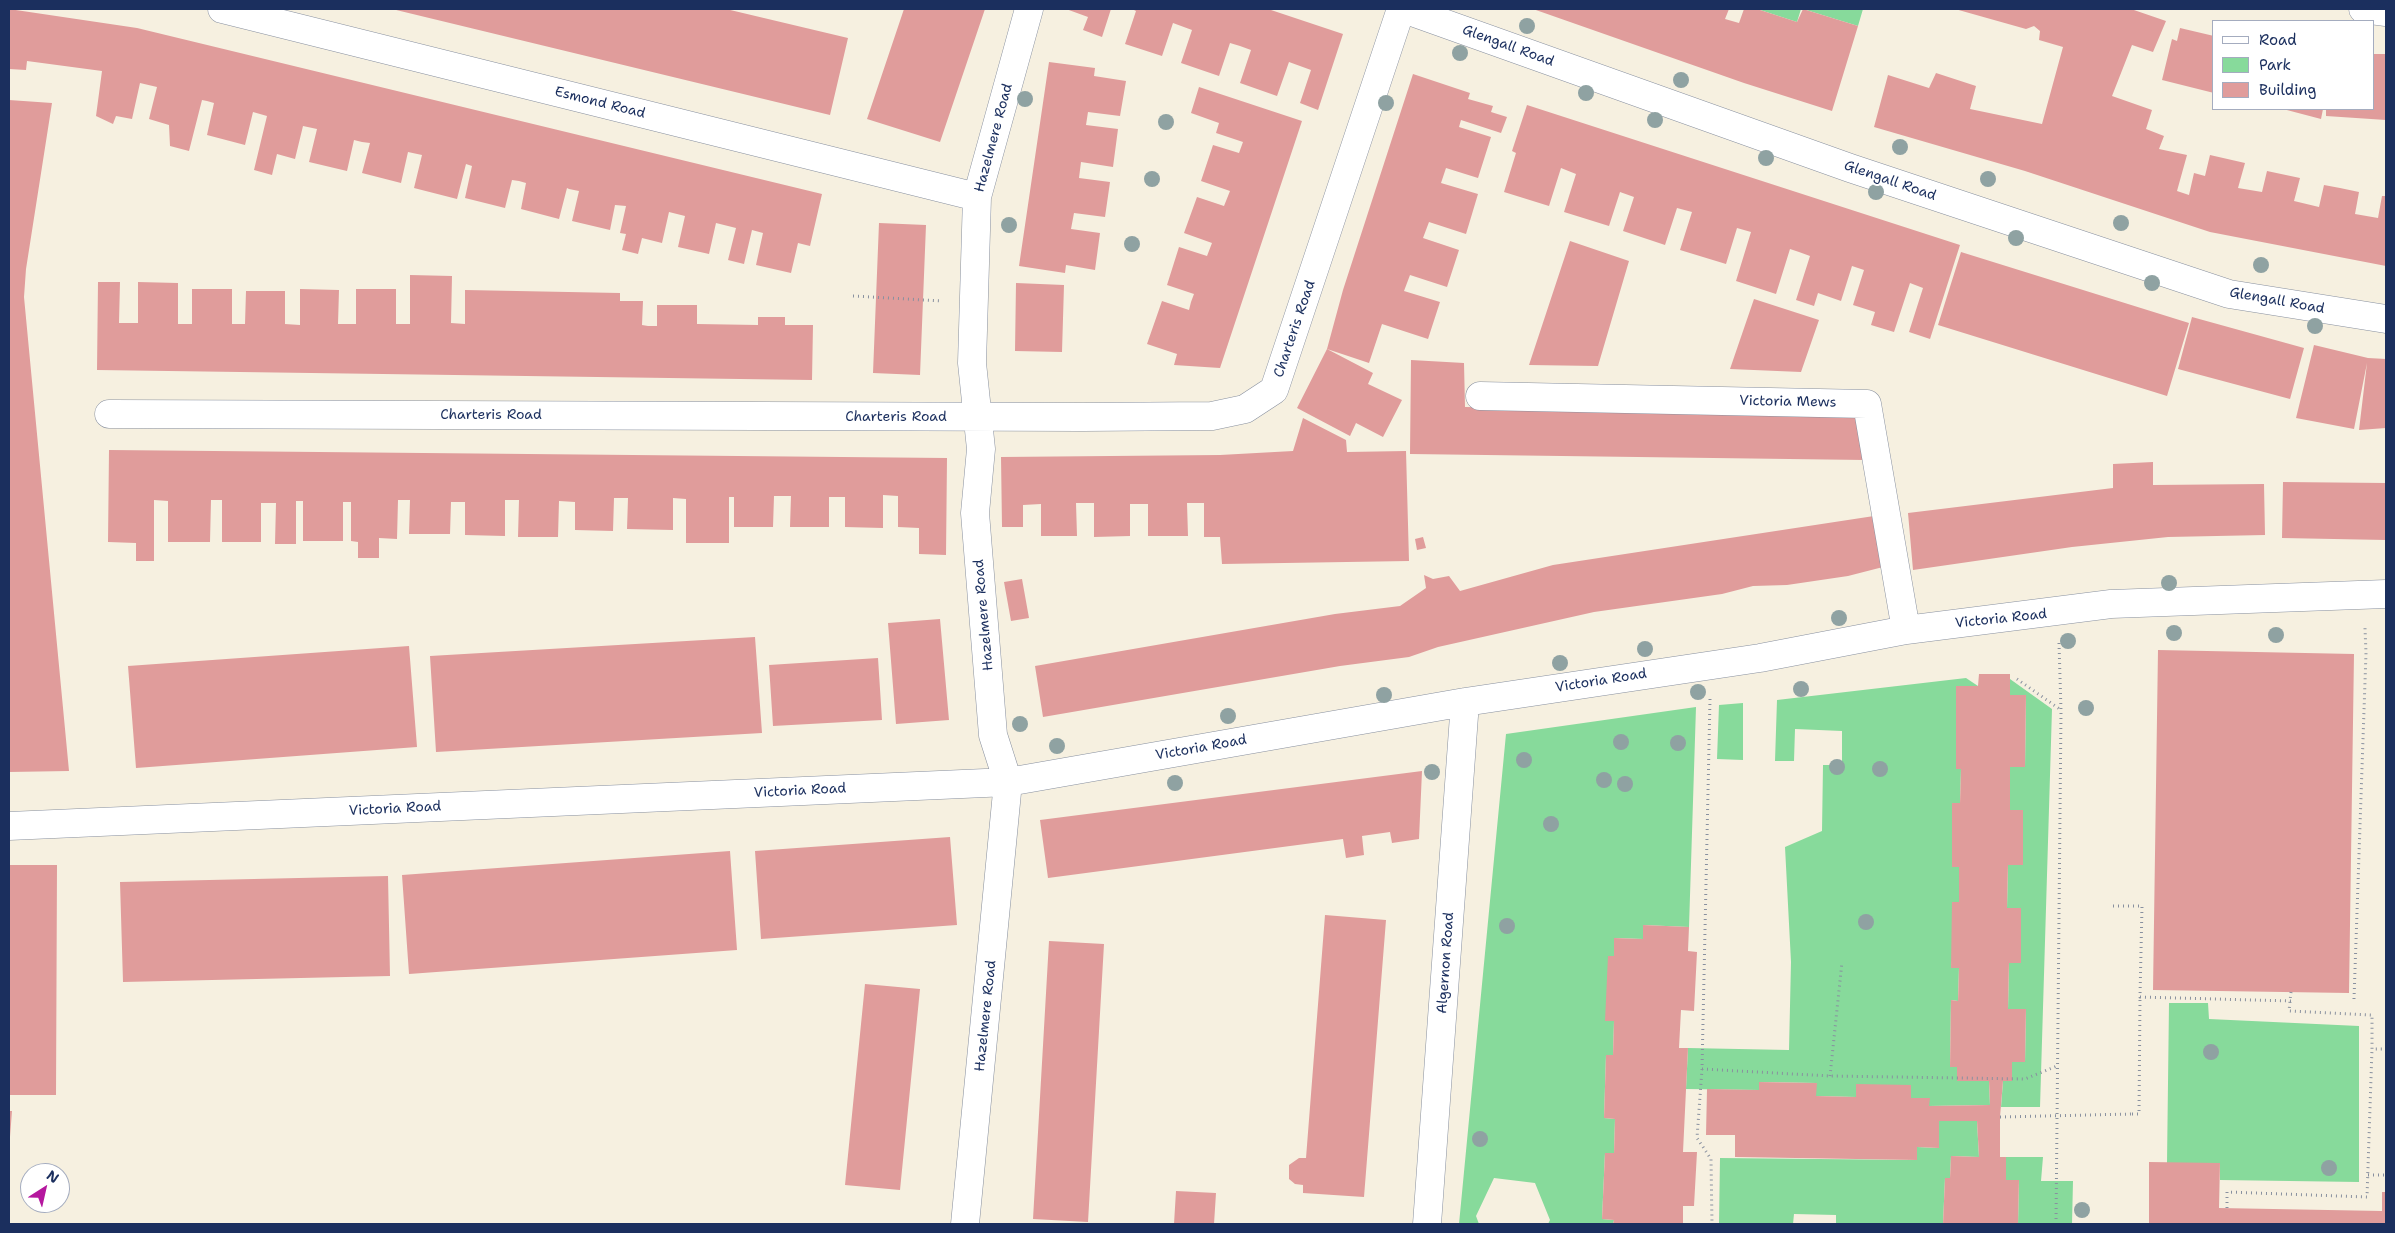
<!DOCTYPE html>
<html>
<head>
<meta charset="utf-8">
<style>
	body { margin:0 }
	#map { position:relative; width:2395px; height:1233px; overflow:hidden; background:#f6f0e0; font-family:"Shantell Sans",sans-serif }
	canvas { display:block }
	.frame { position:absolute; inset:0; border:10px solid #1b2f5e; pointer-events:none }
	.legend { position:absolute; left:2212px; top:20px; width:162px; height:90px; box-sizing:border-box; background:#fff; border:1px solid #a4acbf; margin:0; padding:6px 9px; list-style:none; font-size:15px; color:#1b2f5e }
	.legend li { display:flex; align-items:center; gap:10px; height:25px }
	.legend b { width:25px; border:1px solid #a4acbf }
	.north { position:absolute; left:20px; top:1163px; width:50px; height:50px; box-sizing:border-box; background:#fff; border:1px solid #a4acbf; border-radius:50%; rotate:35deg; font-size:14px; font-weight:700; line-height:20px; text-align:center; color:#1b2f5e }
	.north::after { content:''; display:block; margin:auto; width:18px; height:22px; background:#b5179e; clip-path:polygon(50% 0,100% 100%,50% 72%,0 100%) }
</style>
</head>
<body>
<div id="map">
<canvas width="2395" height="1233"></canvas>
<div class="frame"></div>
<ul class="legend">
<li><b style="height:6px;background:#fff"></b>Road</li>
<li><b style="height:14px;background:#87da9b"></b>Park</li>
<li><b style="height:14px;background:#e09c9b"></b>Building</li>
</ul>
<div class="north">N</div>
</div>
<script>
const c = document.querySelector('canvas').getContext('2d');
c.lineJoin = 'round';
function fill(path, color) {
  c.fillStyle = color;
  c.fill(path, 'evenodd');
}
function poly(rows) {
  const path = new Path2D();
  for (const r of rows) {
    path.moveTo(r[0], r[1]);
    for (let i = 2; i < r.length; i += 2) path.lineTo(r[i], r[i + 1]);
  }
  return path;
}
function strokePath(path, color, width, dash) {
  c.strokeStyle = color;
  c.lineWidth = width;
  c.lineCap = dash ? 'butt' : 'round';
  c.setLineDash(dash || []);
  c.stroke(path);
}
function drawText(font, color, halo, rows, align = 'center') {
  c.font = font + ' "Shantell Sans",sans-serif';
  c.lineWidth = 4;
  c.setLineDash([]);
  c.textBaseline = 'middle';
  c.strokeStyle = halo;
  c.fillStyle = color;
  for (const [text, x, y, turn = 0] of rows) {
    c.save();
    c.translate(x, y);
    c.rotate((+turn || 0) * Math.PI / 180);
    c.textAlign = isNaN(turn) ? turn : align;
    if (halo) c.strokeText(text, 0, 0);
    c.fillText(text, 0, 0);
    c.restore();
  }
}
fill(poly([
	[1757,9,1801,9,1797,22],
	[1803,9,1863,9,1858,26],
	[1966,678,1978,686,1956,686,1956,769,1961,769,1960,803,1952,803,1952,867,1959,867,1959,902,1951,968,1959,968,1958,1001,1951,1000,1950,1067,1957,1067,1957,1081,1989,1081,1990,1105,1929,1106,1929,1098,1911,1098,1911,1085,1856,1097,1816,1096,1816,1083,1760,1082,1759,1090,1686,1089,1688,1048,1789,1050,1791,962,1785,847,1822,831,1823,765,1842,765,1842,731,1795,729,1794,761,1775,761,1777,700],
	[2010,679,2052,709,2040,1107,2001,1107,2003,1081,2012,1081,2012,1062,2025,1062,2026,1009,2008,1009,2009,963,2021,963,2021,908,2007,908,2008,865,2023,865,2023,810,2010,810,2010,767,2025,767,2026,696,2010,695],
	[1743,703,1743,760,1717,759,1719,705],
	[1696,707,1689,927,1643,925,1643,939,1615,938,1614,956,1608,956,1614,1021,1613,1055,1606,1055,1604,1118,1615,1119,1614,1153,1605,1153,1602,1219,1614,1220,1613,1224,1548,1224,1550,1220,1535,1183,1494,1178,1476,1216,1479,1224,1459,1224,1506,734],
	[2169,1003,2208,1003,2209,1019,2359,1026,2359,1182,2220,1180,2220,1163,2167,1163],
	[1939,1121,1977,1121,1979,1157,1951,1156,1950,1178,1945,1178,1943,1224,1836,1224,1836,1215,1794,1214,1793,1224,1719,1224,1720,1158,1917,1160,1917,1147,1939,1148],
	[2006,1157,2043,1157,2041,1181,2073,1181,2072,1224,2018,1224,2019,1180,2006,1180]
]), '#87da9b');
fill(poly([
	[9,9,137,28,822,194,810,246,798,243,791,273,756,265,763,233,752,230,744,264,728,260,736,228,716,223,709,254,678,247,685,216,669,212,662,243,642,238,638,254,622,250,626,234,620,233,626,206,615,205,610,230,572,221,579,191,569,189,567,188,559,219,521,209,526,183,519,181,512,180,505,208,465,198,472,166,466,164,457,199,414,188,422,155,408,152,401,183,362,173,370,143,362,142,354,140,347,171,309,162,317,129,303,126,295,159,277,154,272,175,254,170,267,116,253,112,245,145,207,135,214,103,207,101,202,100,189,151,170,146,169,125,149,119,157,87,140,83,132,119,116,116,113,124,96,116,102,71,27,61,26,70,9,69],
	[392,9,726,9,848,38,830,115],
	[904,9,985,9,940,142,867,119],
	[1066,9,1111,9,1102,37,1083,30,1088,17],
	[1132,9,1268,9,1343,34,1318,110,1300,103,1311,70,1289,62,1277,96,1240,83,1251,50,1240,46,1230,43,1219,76,1181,63,1192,30,1173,23,1162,56,1125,44,1136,11],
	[1533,9,1729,9,1725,19,1739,23,1744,9,1757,9,1797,22,1803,9,1858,26,1832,111,1744,83],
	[1955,9,2131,9,2166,21,2153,52,2132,45,2112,96,2152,110,2146,129,2164,136,2159,149,2187,155,2177,191,2189,195,2194,173,2205,176,2210,155,2245,163,2238,188,2262,192,2267,171,2300,178,2294,201,2319,207,2324,185,2340,188,2359,192,2355,214,2378,218,2382,196,2386,196,2386,266,2210,232,2025,171,1874,127,1888,75,1929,88,1936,73,1976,86,1970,109,2042,124,2063,47,2039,40,2040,31,2034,26,2026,29],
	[2180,28,2214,36,2214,93,2162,80,2172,39,2177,41],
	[2374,54,2386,54,2386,120,2326,116,2326,109,2374,109],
	[1049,62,1095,68,1094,76,1126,81,1120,116,1088,112,1086,125,1118,129,1113,167,1081,162,1079,178,1110,182,1105,217,1074,213,1071,229,1100,233,1095,270,1066,265,1065,273,1019,266],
	[1413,74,1470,93,1468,99,1493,106,1491,112,1507,117,1501,133,1461,120,1459,127,1491,137,1478,178,1446,168,1441,183,1478,194,1466,234,1429,222,1423,238,1459,250,1447,287,1410,275,1404,291,1440,302,1428,339,1382,324,1369,363,1327,349,1343,290],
	[1199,87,1302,121,1220,368,1174,365,1177,354,1147,344,1162,301,1189,310,1191,302,1194,294,1167,285,1179,247,1207,256,1212,243,1184,233,1197,197,1224,206,1230,191,1201,181,1213,145,1239,153,1243,142,1216,133,1219,123,1191,113],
	[9,100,52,103,26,269,24,297,69,771,9,772],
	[1527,105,1960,245,1930,339,1909,332,1923,288,1910,283,1894,332,1871,325,1875,312,1853,305,1864,270,1852,266,1841,301,1818,293,1814,306,1796,300,1810,256,1799,252,1790,249,1776,294,1736,281,1751,232,1737,228,1726,264,1680,250,1692,212,1677,208,1665,245,1623,231,1634,197,1620,192,1609,226,1564,212,1576,174,1561,168,1549,206,1504,192,1516,153,1512,151],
	[2283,109,2323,109,2321,119],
	[879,223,926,225,920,375,873,373],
	[1570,241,1629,261,1598,366,1529,365],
	[1961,252,2189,323,2167,396,1938,325],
	[410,275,452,276,451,323,465,324,465,290,620,293,620,301,643,301,642,325,648,326,657,326,657,305,697,305,697,324,758,325,758,317,785,317,785,325,813,325,812,380,97,370,98,282,120,282,119,323,138,323,138,282,178,283,178,324,192,324,192,289,232,289,232,324,245,324,246,291,285,291,285,324,300,325,300,289,339,290,338,324,356,324,356,289,396,289,396,324,410,324],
	[1016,283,1064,285,1062,352,1015,351],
	[1754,299,1819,320,1801,372,1730,369],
	[2192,317,2304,348,2290,399,2178,369],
	[2314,345,2368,358,2386,359,2386,428,2359,430,2367,363,2354,429,2296,418],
	[1327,349,1373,373,1368,384,1402,400,1383,437,1356,423,1350,436,1297,408],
	[1411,360,1464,363,1465,407,1856,413,1865,460,1410,454],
	[1303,418,1346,440,1347,452,1406,451,1409,561,1222,564,1220,537,1204,537,1204,503,1187,503,1188,536,1148,536,1148,504,1130,504,1130,536,1094,537,1094,503,1076,503,1077,536,1041,536,1041,504,1023,505,1023,527,1002,527,1001,457,1220,455,1293,451],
	[109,450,947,458,946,555,919,554,919,528,898,527,898,496,883,495,883,528,845,527,845,497,829,497,829,527,790,527,791,496,774,496,773,527,734,527,734,497,729,497,729,543,686,543,686,499,673,498,673,530,627,529,628,498,614,498,613,531,575,530,575,502,559,501,558,537,518,537,519,500,505,500,505,536,465,535,465,502,451,502,450,534,409,534,410,500,398,500,397,539,379,538,379,558,358,558,358,542,351,541,351,502,343,502,343,541,303,541,303,501,296,501,296,544,275,544,276,503,261,503,261,542,222,542,222,500,211,500,210,542,168,542,168,501,154,500,154,561,136,561,136,543,108,542],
	[2153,462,2153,485,2264,484,2265,535,2168,537,2072,547,1913,570,1908,513,2113,488,2113,464],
	[2283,482,2386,483,2386,540,2282,538],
	[1874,516,1883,567,1848,576,1787,585,1753,586,1722,594,1594,612,1438,647,1409,657,1340,666,1043,717,1035,666,1335,614,1400,606,1426,588,1424,575,1433,579,1449,576,1460,591,1553,565],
	[1423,537,1426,548,1417,550,1415,539],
	[1022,579,1029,618,1011,621,1004,582],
	[940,619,949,720,896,724,888,623],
	[755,637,762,733,436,752,430,656],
	[409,646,417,747,136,768,128,666],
	[2158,650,2354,654,2349,993,2153,990],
	[878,658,882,720,773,726,769,665],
	[1979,674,2010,674,2010,695,2026,695,2025,767,2010,767,2010,810,2023,810,2023,865,2008,865,2007,908,2021,908,2021,963,2009,963,2008,1009,2026,1009,2025,1062,2012,1062,2012,1081,2003,1081,2000,1117,2000,1157,2006,1157,2006,1180,2019,1180,2018,1224,1943,1224,1945,1178,1950,1178,1951,1156,1979,1157,1977,1121,1939,1121,1939,1148,1917,1147,1917,1160,1735,1157,1735,1135,1706,1135,1707,1089,1759,1090,1759,1082,1817,1083,1816,1096,1856,1097,1856,1084,1911,1085,1911,1098,1930,1098,1929,1106,1990,1105,1989,1081,1957,1081,1957,1067,1950,1067,1951,1000,1958,1001,1959,968,1951,968,1952,902,1959,902,1959,867,1952,867,1952,803,1960,803,1961,769,1956,769,1956,686,1978,686],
	[1422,771,1419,839,1392,843,1390,832,1362,836,1364,855,1346,858,1343,839,1048,878,1040,820],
	[950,837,957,925,761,939,755,851],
	[730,851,737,950,409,974,402,875],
	[9,865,57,865,56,1095,9,1095],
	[388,876,390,976,123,982,120,882],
	[1325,915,1386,920,1364,1197,1303,1193,1303,1185,1295,1184,1289,1179,1289,1165,1299,1158,1306,1158],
	[1643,925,1689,927,1688,951,1697,952,1694,1011,1681,1010,1679,1048,1688,1048,1683,1152,1697,1152,1694,1206,1683,1206,1683,1224,1613,1224,1614,1220,1602,1219,1605,1153,1614,1153,1615,1119,1604,1118,1606,1055,1613,1055,1614,1021,1605,1021,1608,956,1614,956,1614,938,1643,939],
	[1049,941,1104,944,1088,1222,1033,1219],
	[865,984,920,989,900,1190,845,1185],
	[9,1111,12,1111,10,1137,9,1137],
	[2149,1162,2220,1163,2219,1208,2382,1211,2382,1192,2386,1192,2386,1224,2149,1224],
	[1176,1191,1216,1193,1214,1224,1174,1224]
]), '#e09c9b');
const street = poly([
	[222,9,977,197],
	[1404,9,1850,168,2229,294,2386,319],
	[2363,9,2386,12],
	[1480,396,1867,404,1906,630],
	[109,414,1083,417,1212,416,1245,409,1274,390,1401,9],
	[9,826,1008,782,1465,702,1760,658,1906,630,2111,604,2386,594],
	[965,1224,1008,782,993,735,975,513,981,449,972,363,977,197,1029,9],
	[1427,1224,1465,702]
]);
strokePath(street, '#88909f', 29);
strokePath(poly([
	[853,296,942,301],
	[2017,679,2061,710],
	[1710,699,1702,1069,1697,1138,1711,1159,1712,1224],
	[2113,906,2142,906,2140,997,2291,1001],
	[2291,992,2289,1011,2372,1015,2372,1049,2386,1049],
	[2354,999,2366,653,2365,628],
	[1702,1069,1830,1076,2025,1079,2057,1066],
	[1830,1076,1842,962],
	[2132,1114,2139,1114,2140,997],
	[2368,1175,2386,1175],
	[2227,1208,2227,1192,2367,1197,2372,1049],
	[2056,1224,2061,711,2059,643]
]), '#88909f', 3, [1, 4]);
strokePath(street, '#fff', 28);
strokePath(poly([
	[2000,1117,2132,1114]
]), '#88909f', 3, [1, 4]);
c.fillStyle = '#8fa2a2';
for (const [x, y] of [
	[1527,26],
	[1460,53],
	[1681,80],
	[1586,93],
	[1025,99],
	[1386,103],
	[1655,120],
	[1166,122],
	[1900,147],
	[1766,158],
	[1152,179],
	[1988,179],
	[1876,192],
	[2121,223],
	[1009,225],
	[2016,238],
	[1132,244],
	[2261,265],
	[2152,283],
	[2315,326],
	[2169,583],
	[1839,618],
	[2174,633],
	[2276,635],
	[2068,641],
	[1645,649],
	[1560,663],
	[1801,689],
	[1698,692],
	[1384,695],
	[2086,708],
	[1228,716],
	[1020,724],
	[1621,742],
	[1678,743],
	[1057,746],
	[1524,760],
	[1837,767],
	[1880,769],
	[1432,772],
	[1604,780],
	[1175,783],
	[1625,784],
	[1551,824],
	[1866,922],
	[1507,926],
	[2211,1052],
	[1480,1139],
	[2329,1168],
	[2082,1210]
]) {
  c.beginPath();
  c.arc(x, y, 8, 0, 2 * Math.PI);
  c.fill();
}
drawText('14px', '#1b2f5e', '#fff', [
	["Glengall Road",1508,46,20],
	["Esmond Road",600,103,14],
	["Hazelmere Road",994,138,-75],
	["Glengall Road",1890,181,19],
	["Glengall Road",2277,301,10],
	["Charteris Road",1295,329,-71],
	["Victoria Mews",1788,402,1],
	["Charteris Road",491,415],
	["Charteris Road",896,417],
	["Hazelmere Road",984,615,-95],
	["Victoria Road",2001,619,-6],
	["Victoria Road",1601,681,-9],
	["Victoria Road",1201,748,-10],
	["Victoria Road",800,791,-3],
	["Victoria Road",395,809,-3],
	["Algernon Road",1446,963,-86],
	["Hazelmere Road",986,1016,-84]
]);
</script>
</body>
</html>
